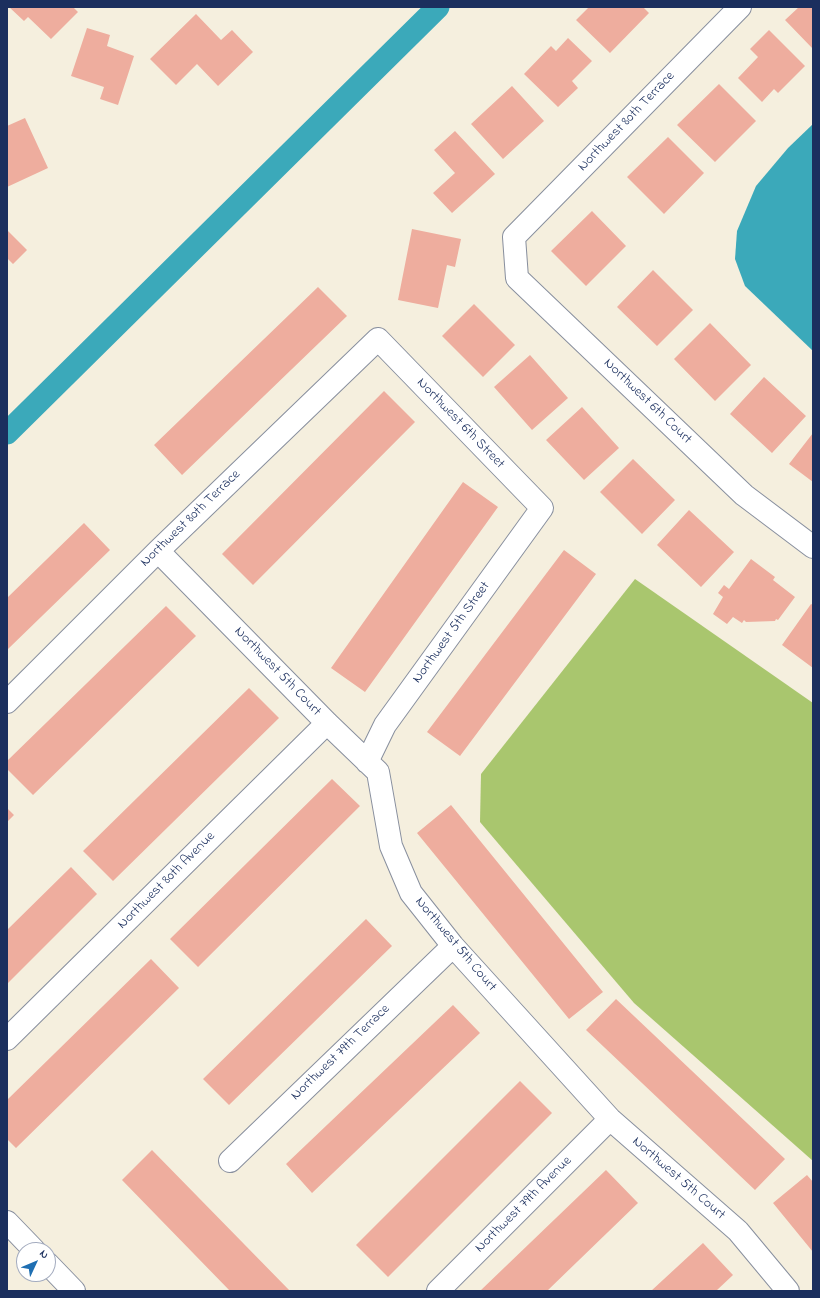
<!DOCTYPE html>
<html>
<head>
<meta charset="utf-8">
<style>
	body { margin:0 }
	#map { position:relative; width:820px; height:1298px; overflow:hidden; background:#f5efde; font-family:"Indie Flower",sans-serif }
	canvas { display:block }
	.frame { position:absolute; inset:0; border:8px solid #1b2f5e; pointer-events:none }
	.north { position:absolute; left:16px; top:1242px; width:40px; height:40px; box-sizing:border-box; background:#fff; border:1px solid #a4acbf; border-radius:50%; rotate:46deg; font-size:11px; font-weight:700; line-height:16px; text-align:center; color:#1b2f5e }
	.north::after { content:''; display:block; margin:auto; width:14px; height:18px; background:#1f6fb2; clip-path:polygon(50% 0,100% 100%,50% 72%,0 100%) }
</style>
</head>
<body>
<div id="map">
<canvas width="820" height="1298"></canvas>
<div class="frame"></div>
<div class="north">N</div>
</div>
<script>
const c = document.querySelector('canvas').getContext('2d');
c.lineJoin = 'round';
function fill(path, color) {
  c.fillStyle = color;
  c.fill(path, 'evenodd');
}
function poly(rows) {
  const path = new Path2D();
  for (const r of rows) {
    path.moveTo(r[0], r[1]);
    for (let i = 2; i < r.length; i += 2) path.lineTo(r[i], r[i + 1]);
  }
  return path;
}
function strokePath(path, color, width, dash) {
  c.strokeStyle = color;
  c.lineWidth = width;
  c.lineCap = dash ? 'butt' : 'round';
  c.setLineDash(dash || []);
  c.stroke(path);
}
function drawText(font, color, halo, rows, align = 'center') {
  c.font = font + ' "Indie Flower",sans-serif';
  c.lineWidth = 3;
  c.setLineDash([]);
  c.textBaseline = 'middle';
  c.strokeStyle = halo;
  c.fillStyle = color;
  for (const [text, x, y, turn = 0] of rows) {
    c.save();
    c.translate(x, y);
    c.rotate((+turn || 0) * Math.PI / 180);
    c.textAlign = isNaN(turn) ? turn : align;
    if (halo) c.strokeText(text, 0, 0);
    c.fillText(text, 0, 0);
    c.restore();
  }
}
fill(poly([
	[635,579,813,703,813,1161,634,1003,480,822,481,774]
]), '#a9c66e');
fill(poly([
	[813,124,813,351,745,286,735,259,737,231,756,186,788,148]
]), '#3ba9ba');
strokePath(poly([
	[7,433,438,7]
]), '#3ba9ba', 23);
fill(poly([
	[9,7,73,7,78,12,51,39,28,17,24,21],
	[589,7,643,7,649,13,610,53,576,20],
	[799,7,813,7,813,49,785,20],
	[196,14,221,40,232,30,253,52,218,86,197,64,176,85,150,59],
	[87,28,110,35,107,46,134,56,118,105,100,99,104,87,71,76],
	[769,30,805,66,778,93,774,89,762,102,738,78,758,57,750,49],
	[568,38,592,61,572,81,578,88,558,107,524,74,551,46,556,51],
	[719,84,756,121,715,162,677,125],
	[512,86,544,121,503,159,471,124],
	[25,118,48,168,7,187,7,126],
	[455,131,495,174,452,213,433,193,455,173,434,150],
	[668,137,704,173,664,214,627,177],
	[592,211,626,246,586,286,551,251],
	[412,229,461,239,455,267,447,265,438,308,398,300],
	[7,230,27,250,13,264,7,258],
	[653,270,693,310,657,346,617,307],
	[318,287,347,316,182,475,154,445],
	[474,304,515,345,483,377,442,336],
	[710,323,751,365,715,401,674,359],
	[530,355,568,398,532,430,494,387],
	[764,377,806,416,772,453,730,414],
	[384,391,415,422,253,585,222,554],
	[582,407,619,448,584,480,546,440],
	[813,433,813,482,789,464],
	[633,459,675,500,642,534,600,492],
	[463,482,498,507,365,692,331,668],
	[689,510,734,552,701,587,657,545],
	[84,523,110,550,7,650,7,598],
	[564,550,596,574,460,756,427,732],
	[751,559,775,577,773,580,795,597,778,620,776,619,775,621,746,622,744,620,742,623,733,617,727,624,713,614,723,597,718,593,724,585,729,589],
	[811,604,813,605,813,668,782,645],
	[166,606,196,636,33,795,7,769,7,761],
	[249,688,279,718,113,881,83,851],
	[332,779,360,806,198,967,170,939],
	[451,805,603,992,569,1019,417,833],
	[7,808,14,815,7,822],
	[71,867,97,894,7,984,7,930],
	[366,919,392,946,229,1105,203,1079],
	[151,959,179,988,16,1148,7,1139,7,1100],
	[616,999,785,1159,755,1190,586,1030],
	[453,1005,480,1033,312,1193,286,1164],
	[520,1081,552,1113,388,1277,356,1245],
	[152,1150,290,1291,230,1291,122,1180],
	[606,1170,638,1203,547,1291,480,1291],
	[807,1175,813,1182,813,1252,773,1203],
	[703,1243,733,1275,716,1291,651,1291]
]), '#eead9e');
const minor = poly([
	[740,7,514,237,517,278,744,495,813,547],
	[158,551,327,723,378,772,391,846,411,893,453,946,610,1119,738,1231,788,1291],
	[7,702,158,551,378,339,542,508,385,725,367,762],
	[7,1039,327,723],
	[230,1161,453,946],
	[438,1291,610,1119]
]);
const primary = poly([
	[7,1222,34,1250],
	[48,1264,74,1291]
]);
strokePath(minor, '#888f9e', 24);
strokePath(primary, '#888f9e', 24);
strokePath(minor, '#fff', 22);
strokePath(primary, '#fff', 22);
drawText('14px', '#1b2f5e', '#fff', [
	["Northwest 80th Terrace",627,122,-46],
	["Northwest 6th Court",647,402,44],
	["Northwest 6th Street",460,424,46],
	["Northwest 80th Terrace",191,519,-44],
	["Northwest 5th Street",452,633,-54],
	["Northwest 5th Court",277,672,46],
	["Northwest 80th Avenue",167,881,-45],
	["Northwest 5th Court",455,945,50],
	["Northwest 79th Terrace",341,1053,-44],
	["Northwest 5th Court",678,1179,41],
	["Northwest 79th Avenue",524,1205,-45]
]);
</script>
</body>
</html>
